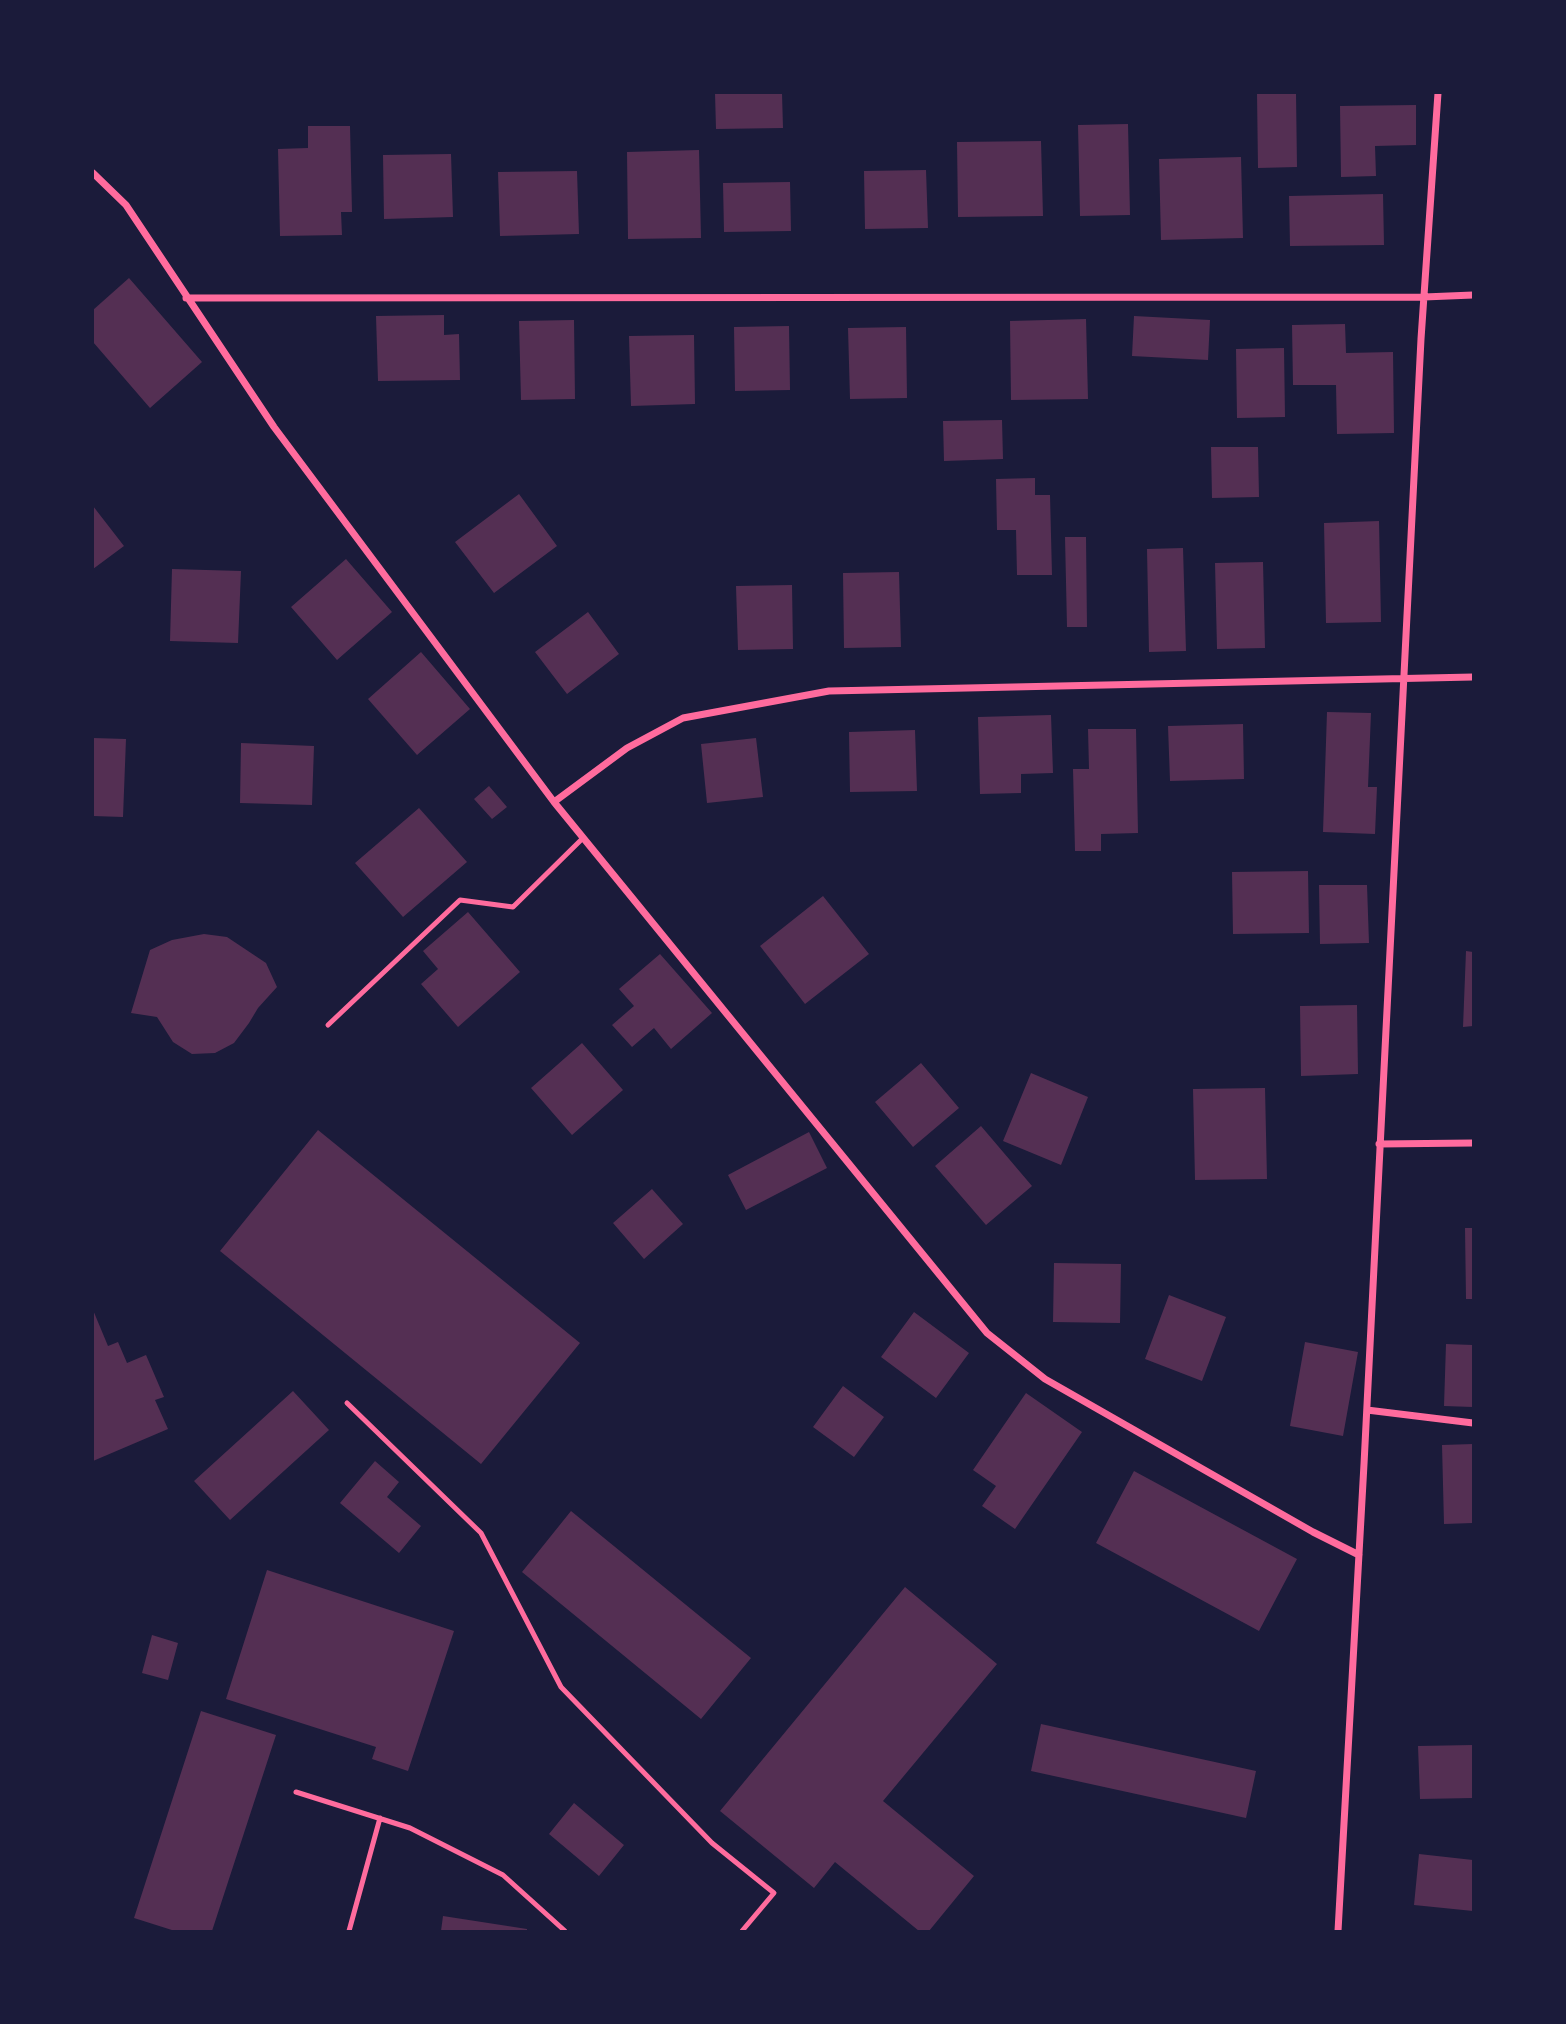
<!DOCTYPE html>
<html>
<head>
<meta charset="utf-8">
<style>
	body { margin:0 }
	#map { position:relative; width:1566px; height:2024px; overflow:hidden; background:#1b1b3a; font-family:"Nunito Sans",sans-serif }
	canvas { display:block }
	.frame { position:absolute; inset:0; border:94px solid #1b1b3a; pointer-events:none }
</style>
</head>
<body>
<div id="map">
<canvas width="1566" height="2024"></canvas>
<div class="frame"></div>
</div>
<script>
const c = document.querySelector('canvas').getContext('2d');
c.lineJoin = 'round';
function fill(path, color) {
  c.fillStyle = color;
  c.fill(path, 'evenodd');
}
function poly(rows) {
  const path = new Path2D();
  for (const r of rows) {
    path.moveTo(r[0], r[1]);
    for (let i = 2; i < r.length; i += 2) path.lineTo(r[i], r[i + 1]);
  }
  return path;
}
function strokePath(path, color, width, dash) {
  c.strokeStyle = color;
  c.lineWidth = width;
  c.lineCap = dash ? 'butt' : 'round';
  c.setLineDash(dash || []);
  c.stroke(path);
}
fill(poly([
	[715,93,782,93,783,128,716,129],
	[1257,93,1296,93,1297,167,1258,168],
	[1416,105,1416,145,1375,146,1376,176,1341,177,1340,106],
	[1128,124,1130,215,1080,216,1078,125],
	[308,126,350,126,352,212,341,212,342,235,280,236,278,149,308,148],
	[1041,141,1043,216,958,217,957,142],
	[699,150,701,238,628,239,627,152],
	[451,154,453,217,384,219,383,155],
	[1241,157,1243,238,1161,240,1159,159],
	[926,170,928,228,865,229,864,171],
	[577,171,579,234,500,236,498,172],
	[790,182,791,231,724,232,723,183],
	[1383,194,1384,245,1290,246,1289,196],
	[129,278,202,362,150,408,93,342,93,310],
	[444,315,444,335,459,334,460,380,378,381,376,316],
	[1134,316,1210,320,1208,360,1132,356],
	[1086,319,1088,399,1011,400,1010,321],
	[574,320,575,399,521,400,519,321],
	[1345,324,1346,353,1393,352,1394,433,1337,434,1336,385,1293,385,1292,325],
	[789,326,790,390,735,391,734,327],
	[906,327,907,398,850,399,848,328],
	[694,335,695,404,631,406,629,336],
	[1284,348,1285,417,1237,418,1236,349],
	[1002,420,1003,459,944,461,943,421],
	[1211,447,1258,447,1259,497,1212,498],
	[1035,478,1035,495,1050,495,1052,575,1017,575,1016,530,997,530,996,479],
	[519,494,557,546,494,593,455,542],
	[93,506,124,546,93,569],
	[1379,521,1381,622,1326,623,1324,523],
	[1065,537,1086,537,1087,627,1067,627],
	[1183,548,1186,651,1149,652,1147,549],
	[346,559,392,612,337,660,291,607],
	[1263,562,1265,648,1217,649,1215,563],
	[172,569,241,571,238,643,170,641],
	[899,572,901,647,844,648,843,573],
	[792,585,793,649,738,650,736,586],
	[588,612,619,654,567,694,535,652],
	[421,652,470,709,417,755,368,699],
	[1327,712,1371,713,1368,787,1377,787,1375,834,1323,832],
	[1051,715,1053,773,1021,774,1021,793,980,794,978,717],
	[1243,724,1244,779,1170,781,1168,726],
	[1088,729,1136,729,1138,833,1101,834,1101,851,1075,851,1073,769,1089,769],
	[915,730,917,791,850,792,849,732],
	[93,738,126,739,123,817,93,816],
	[756,738,763,797,707,803,701,744],
	[241,743,314,746,312,805,240,803],
	[489,786,507,807,492,819,474,799],
	[419,808,467,862,403,917,355,863],
	[1308,871,1309,933,1233,934,1232,872],
	[1319,885,1367,885,1369,943,1320,944],
	[823,896,869,954,805,1004,760,946],
	[468,912,520,972,458,1027,421,984,438,969,423,951],
	[204,934,227,937,266,963,277,987,258,1008,249,1023,234,1043,215,1053,192,1054,173,1042,157,1017,131,1013,150,950,172,940],
	[1466,951,1473,952,1473,1026,1463,1027],
	[660,954,712,1013,671,1049,654,1028,632,1047,612,1025,634,1006,619,989],
	[1357,1005,1358,1074,1301,1076,1300,1006],
	[582,1043,623,1090,572,1135,531,1088],
	[921,1063,959,1108,913,1147,875,1102],
	[1031,1073,1088,1097,1061,1165,1003,1141],
	[1265,1088,1267,1179,1195,1180,1193,1089],
	[981,1126,1032,1186,986,1225,935,1166],
	[318,1130,580,1343,481,1464,220,1251],
	[809,1132,827,1168,746,1210,728,1175],
	[652,1189,683,1224,644,1259,613,1223],
	[1465,1228,1473,1228,1473,1299,1466,1299],
	[1054,1263,1121,1264,1120,1323,1053,1322],
	[1169,1295,1226,1317,1202,1381,1145,1359],
	[93,1310,108,1346,118,1342,127,1363,146,1355,164,1397,155,1400,168,1429,93,1461],
	[914,1312,969,1353,936,1398,881,1357],
	[1305,1342,1358,1352,1343,1436,1290,1426],
	[1446,1344,1473,1345,1473,1407,1444,1406],
	[843,1386,884,1417,854,1457,813,1427],
	[293,1391,329,1430,230,1520,194,1481],
	[1026,1393,1082,1432,1015,1529,982,1506,996,1486,973,1470],
	[1473,1444,1473,1523,1444,1524,1442,1445],
	[375,1461,399,1482,387,1497,421,1526,399,1553,340,1503],
	[1134,1471,1297,1559,1259,1631,1096,1543],
	[571,1511,751,1658,701,1719,522,1572],
	[267,1570,454,1631,408,1771,372,1759,376,1747,226,1699],
	[905,1587,997,1664,883,1801,974,1876,929,1931,919,1931,835,1862,814,1888,720,1811],
	[152,1635,178,1643,168,1680,142,1673],
	[201,1711,276,1735,212,1931,175,1931,134,1918],
	[1041,1724,1256,1771,1246,1818,1031,1771],
	[1473,1745,1473,1798,1420,1799,1418,1746],
	[574,1803,624,1845,599,1876,549,1834],
	[1419,1854,1473,1860,1473,1911,1414,1905],
	[443,1916,527,1929,527,1931,441,1931]
]), '#542f53');
strokePath(poly([
	[328,1025,460,900,513,907,583,838],
	[347,1403,481,1533,561,1687,712,1843,774,1893,742,1931],
	[296,1792,410,1828,503,1875,565,1931],
	[349,1931,380,1818]
]), '#ff6b9d', 5);
strokePath(poly([
	[93,173,126,205,274,427,554,802,987,1333,1045,1379,1313,1532,1359,1555],
	[186,298,1424,297,1473,295],
	[554,802,627,748,683,718,829,691,1473,677],
	[1379,1144,1473,1143],
	[1367,1410,1473,1423],
	[1338,1931,1364,1464,1421,339,1438,93]
]), '#ff6b9d', 7);
</script>
</body>
</html>
